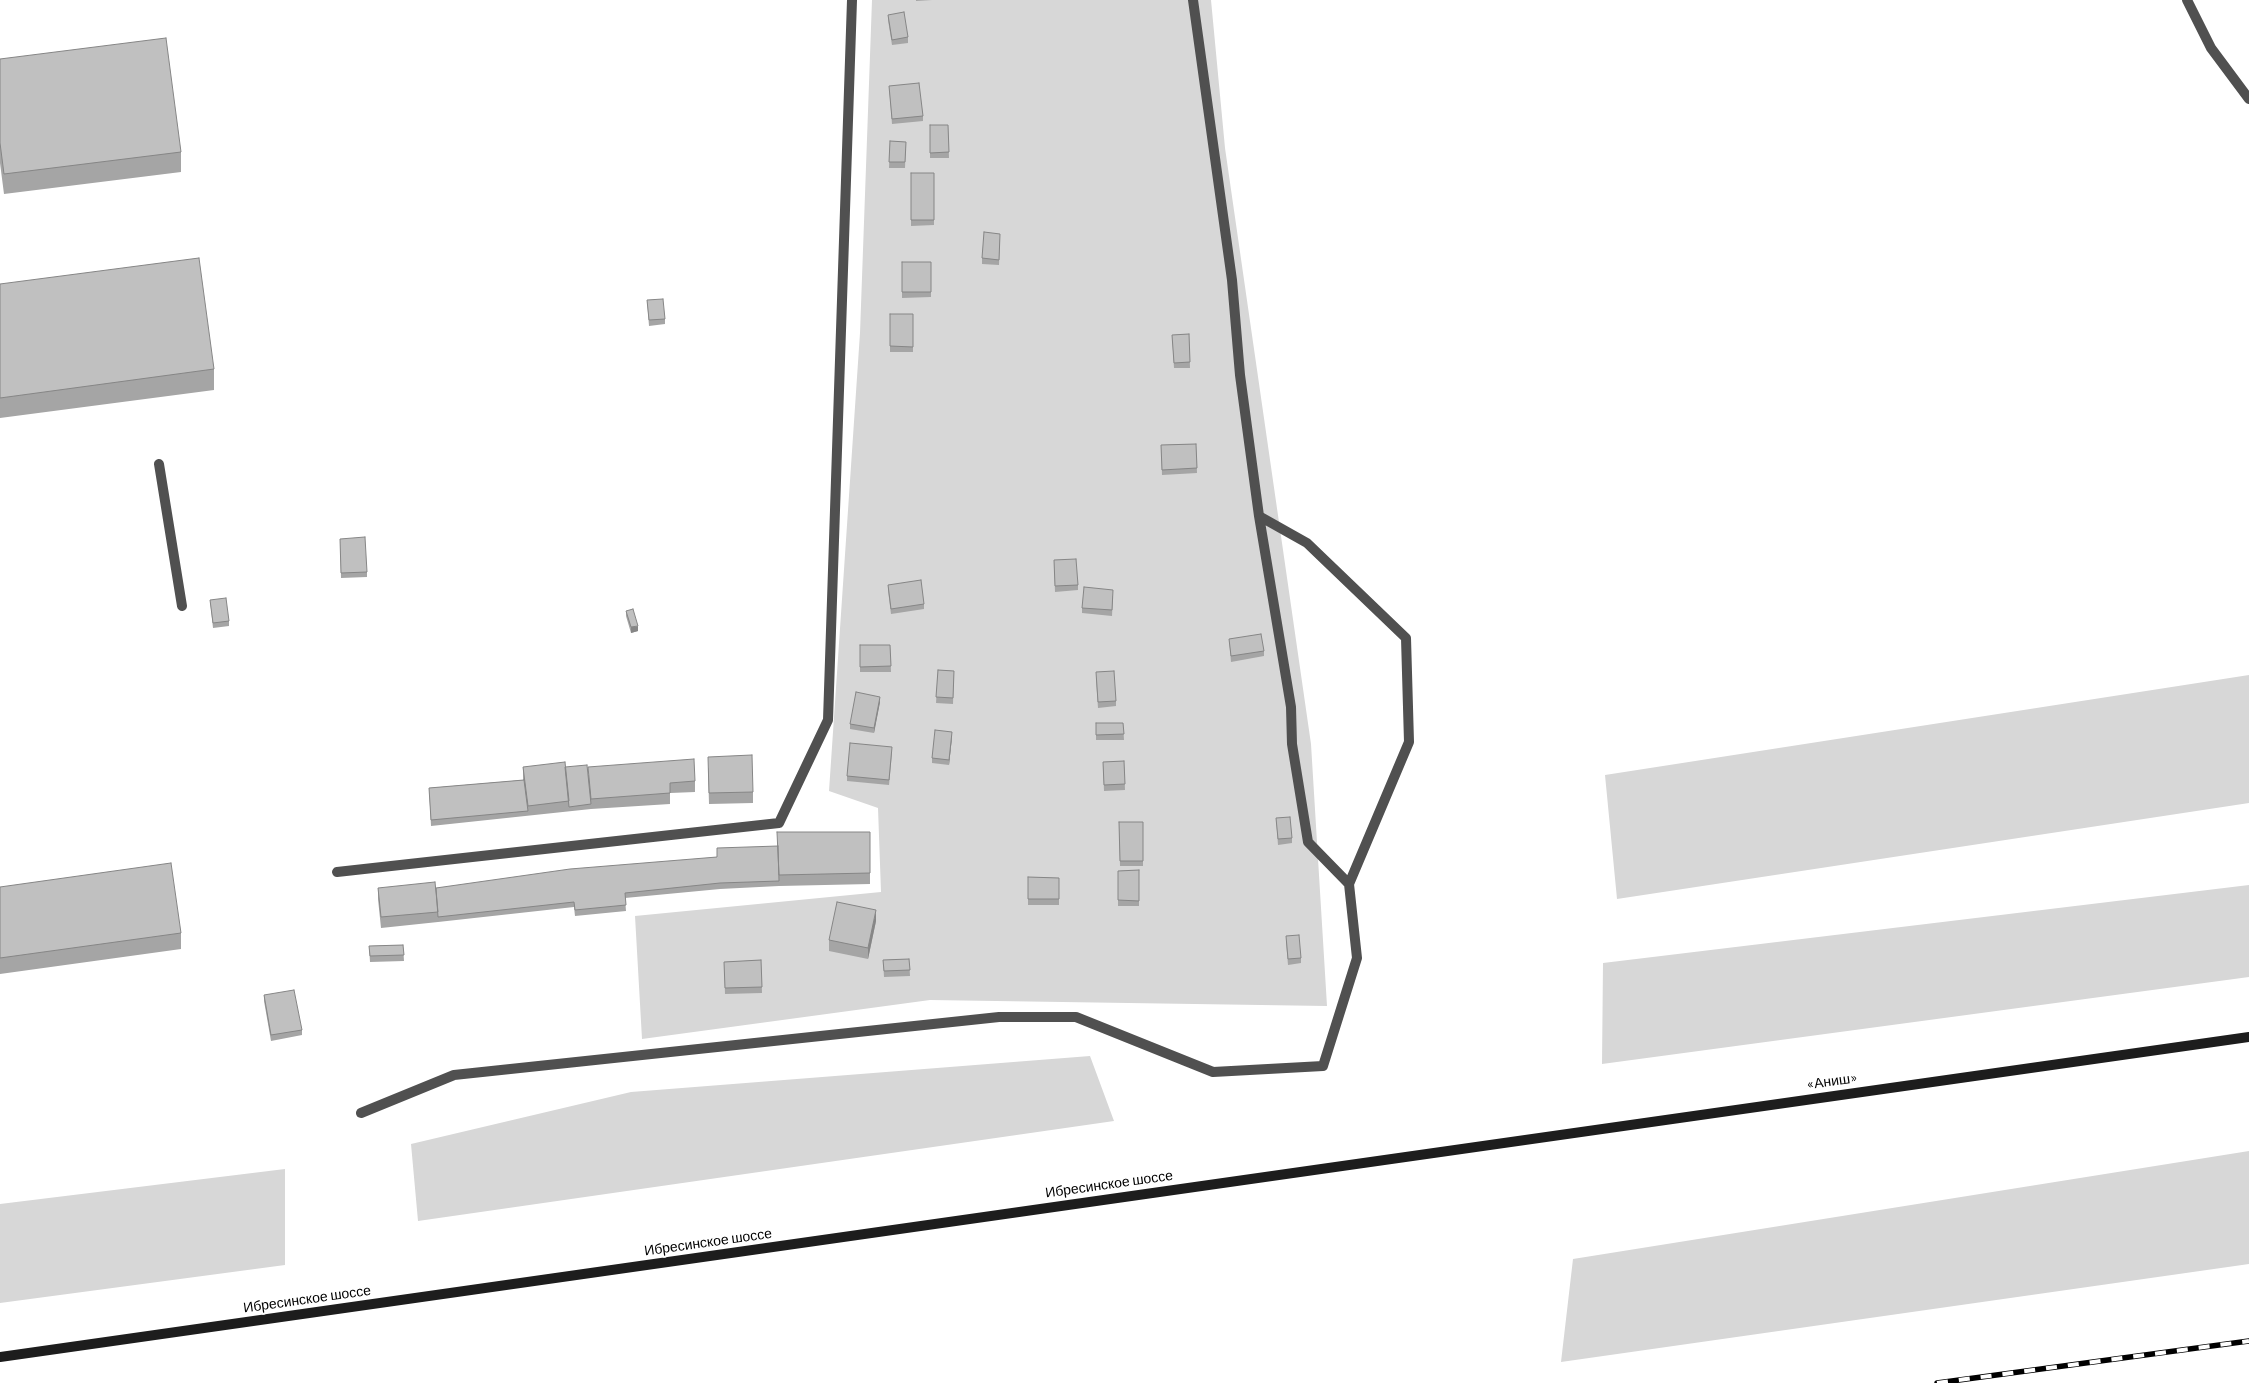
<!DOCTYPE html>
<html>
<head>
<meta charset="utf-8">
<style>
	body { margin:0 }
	canvas { display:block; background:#fff }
</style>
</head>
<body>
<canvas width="2249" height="1383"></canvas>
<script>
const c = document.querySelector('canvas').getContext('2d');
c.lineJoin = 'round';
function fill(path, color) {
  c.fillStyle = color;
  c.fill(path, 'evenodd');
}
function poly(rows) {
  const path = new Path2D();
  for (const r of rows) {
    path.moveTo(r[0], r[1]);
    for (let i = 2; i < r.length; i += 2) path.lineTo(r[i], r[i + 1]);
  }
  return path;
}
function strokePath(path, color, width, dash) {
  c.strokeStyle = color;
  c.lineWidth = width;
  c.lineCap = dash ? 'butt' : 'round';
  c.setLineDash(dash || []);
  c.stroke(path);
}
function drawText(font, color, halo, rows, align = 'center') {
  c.font = font + ' Barlow,sans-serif';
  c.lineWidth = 4;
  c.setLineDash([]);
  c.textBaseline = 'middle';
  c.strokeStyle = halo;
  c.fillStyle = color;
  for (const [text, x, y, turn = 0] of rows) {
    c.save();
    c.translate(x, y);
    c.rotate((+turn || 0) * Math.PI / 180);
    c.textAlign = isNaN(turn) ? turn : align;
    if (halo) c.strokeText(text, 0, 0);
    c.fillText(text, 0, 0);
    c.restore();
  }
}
fill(poly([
	[872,0,1211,0,1225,148,1311,744,1327,1006,930,1000,642,1039,635,916,881,892,878,808,829,791,860,333],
	[2249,675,2249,803,1617,899,1605,775],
	[2249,885,2249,977,1602,1064,1603,963],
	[1090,1056,1114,1121,418,1221,411,1144,631,1092],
	[2249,1151,2249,1264,1561,1362,1573,1259],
	[285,1169,285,1265,0,1303,0,1204]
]), '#d7d7d7');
strokePath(poly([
	[1193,0,1232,280,1240,375,1259,516,1291,707,1292,744,1308,842,1349,884],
	[159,464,182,606],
	[337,872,779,823,828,720,852,0],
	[361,1113,454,1075,999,1017,1076,1017,1213,1072,1323,1066,1357,958,1349,884,1409,742,1406,638,1307,543,1259,516]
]), '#505050', 10);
strokePath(poly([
	[2187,0,2211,48,2249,99]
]), '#505050', 10);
strokePath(poly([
	[0,1357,2249,1037]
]), '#1d1d1d', 10);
const rail = poly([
	[1937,1383,2249,1341]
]);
strokePath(rail, '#000', 5.5);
strokePath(rail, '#fff', 4, [11]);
fill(poly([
	[916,0,932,0,916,1],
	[888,15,908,37,908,43,892,45,888,20],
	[0,59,181,152,181,172,4,194,0,163],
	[889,86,923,116,923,121,892,124],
	[930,125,948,125,949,158,930,158],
	[890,141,906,142,905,168,889,168],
	[911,173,934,173,934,225,911,226],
	[1000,239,999,265,982,264,982,258],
	[902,262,931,262,931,297,902,298],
	[0,284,214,369,214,390,0,418],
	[647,300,665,319,665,324,649,326],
	[890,314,913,314,913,352,890,352],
	[1189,334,1190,368,1174,368,1172,335],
	[1196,444,1197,473,1162,475,1161,445],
	[340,539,367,572,367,577,341,578],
	[1054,560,1078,585,1078,590,1055,592],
	[888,585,924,604,924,609,891,614,888,590],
	[1113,596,1112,616,1082,613,1082,608],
	[210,600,229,621,229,626,213,628],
	[626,611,638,631,631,633,626,616],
	[1229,639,1264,651,1264,656,1231,662],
	[860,645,890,645,891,672,860,672],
	[938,670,954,671,953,704,936,703],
	[1096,678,1116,701,1116,706,1098,708],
	[880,702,874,733,850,729,850,724],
	[1096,723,1123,723,1124,740,1096,740],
	[952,737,949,765,932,763,932,758],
	[892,753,889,785,847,781,847,776],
	[1124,761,1125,790,1104,791,1103,762],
	[523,767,565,767,588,775,695,781,695,792,670,793,670,804,591,809,431,826,429,788,523,780],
	[708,768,753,792,753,803,709,804],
	[1276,818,1292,838,1292,843,1278,845],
	[1119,822,1143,822,1143,866,1120,866],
	[870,832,870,884,779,886,720,889,625,898,626,911,575,916,574,907,438,922,381,928,378,899,378,888,436,888,717,857,778,846],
	[1139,870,1139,906,1118,906,1118,871],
	[1028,877,1059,878,1059,905,1028,905],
	[0,887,181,933,181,949,0,974],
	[876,921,868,959,829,951,829,940],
	[1286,941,1301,958,1301,963,1288,965],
	[403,945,404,961,370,962,369,946],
	[909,959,910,976,884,977,883,960],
	[761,960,762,993,725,994,724,962],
	[264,995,302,1030,302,1035,271,1041,264,1001]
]), '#a5a5a5');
fill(poly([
	[638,626,638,631,631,633,631,627],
	[880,697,880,702,874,733,874,728],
	[952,732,952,737,949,765,949,760],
	[876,910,876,921,868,959,868,948]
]), '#868686');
const building = poly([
	[904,12,908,37,892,40,888,15,904,12],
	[166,38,181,152,4,174,0,143,0,59,166,38],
	[919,83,923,116,892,119,889,86,919,83],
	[930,125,948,125,949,152,930,153,930,125],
	[890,141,906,142,905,162,889,162,890,141],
	[911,173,934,173,934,220,911,220,911,173],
	[984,232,1000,234,999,260,982,258,984,232],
	[199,258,214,369,0,398,0,284,199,258],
	[902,262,931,262,931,292,902,292,902,262],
	[663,299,665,319,649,320,647,300,663,299],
	[890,314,913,314,913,347,890,346,890,314],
	[1189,334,1190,362,1174,363,1172,335,1189,334],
	[1196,444,1197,468,1162,470,1161,445,1196,444],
	[365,537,367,572,341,573,340,539,365,537],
	[1076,559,1078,585,1055,586,1054,560,1076,559],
	[921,580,924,604,891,609,888,585,921,580],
	[1084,587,1113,590,1112,610,1082,608,1084,587],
	[226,598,229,621,213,623,210,600,226,598],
	[633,609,638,626,631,627,626,611,633,609],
	[1261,634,1264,651,1231,656,1229,639,1261,634],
	[860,645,890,645,891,666,860,667,860,645],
	[938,670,954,671,953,698,936,697,938,670],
	[1114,671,1116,701,1098,702,1096,672,1114,671],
	[856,692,880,697,874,728,850,724,856,692],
	[1096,723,1123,723,1124,734,1096,735,1096,723],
	[935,730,952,732,949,760,932,758,935,730],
	[850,743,892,747,889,780,847,776,850,743],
	[752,755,753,792,709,793,708,757,752,755],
	[694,759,695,781,670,783,670,793,591,799,588,767,694,759],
	[1124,761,1125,784,1104,785,1103,762,1124,761],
	[565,762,569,801,528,806,523,767,565,762],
	[587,765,591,804,569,807,565,767,587,765],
	[524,780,528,811,431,820,429,788,524,780],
	[1290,817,1292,838,1278,839,1276,818,1290,817],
	[1119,822,1143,822,1143,861,1120,861,1119,822],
	[777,832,870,832,870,873,779,875,777,832],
	[778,846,779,881,720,883,625,893,626,905,575,910,574,902,438,917,436,888,570,869,717,857,717,848,778,846],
	[171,863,181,933,0,958,0,887,171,863],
	[1139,870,1139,901,1118,900,1118,871,1139,870],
	[1028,877,1059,878,1059,899,1028,899,1028,877],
	[435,882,438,912,381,917,378,888,435,882],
	[837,902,876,910,868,948,829,940,837,902],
	[1299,935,1301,958,1288,959,1286,936,1299,935],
	[403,945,404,955,370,956,369,946,403,945],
	[909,959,910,970,884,971,883,960,909,959],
	[761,960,762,987,725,988,724,962,761,960],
	[294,990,302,1030,271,1035,264,995,294,990]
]);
fill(building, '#c0c0c0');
strokePath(building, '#868686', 1);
drawText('14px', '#000', '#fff', [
	["«Аниш»",1832,1081,-8],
	["Ибресинское шоссе",1109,1184,-8],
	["Ибресинское шоссе",708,1242,-8],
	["Ибресинское шоссе",307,1299,-8]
]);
</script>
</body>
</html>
